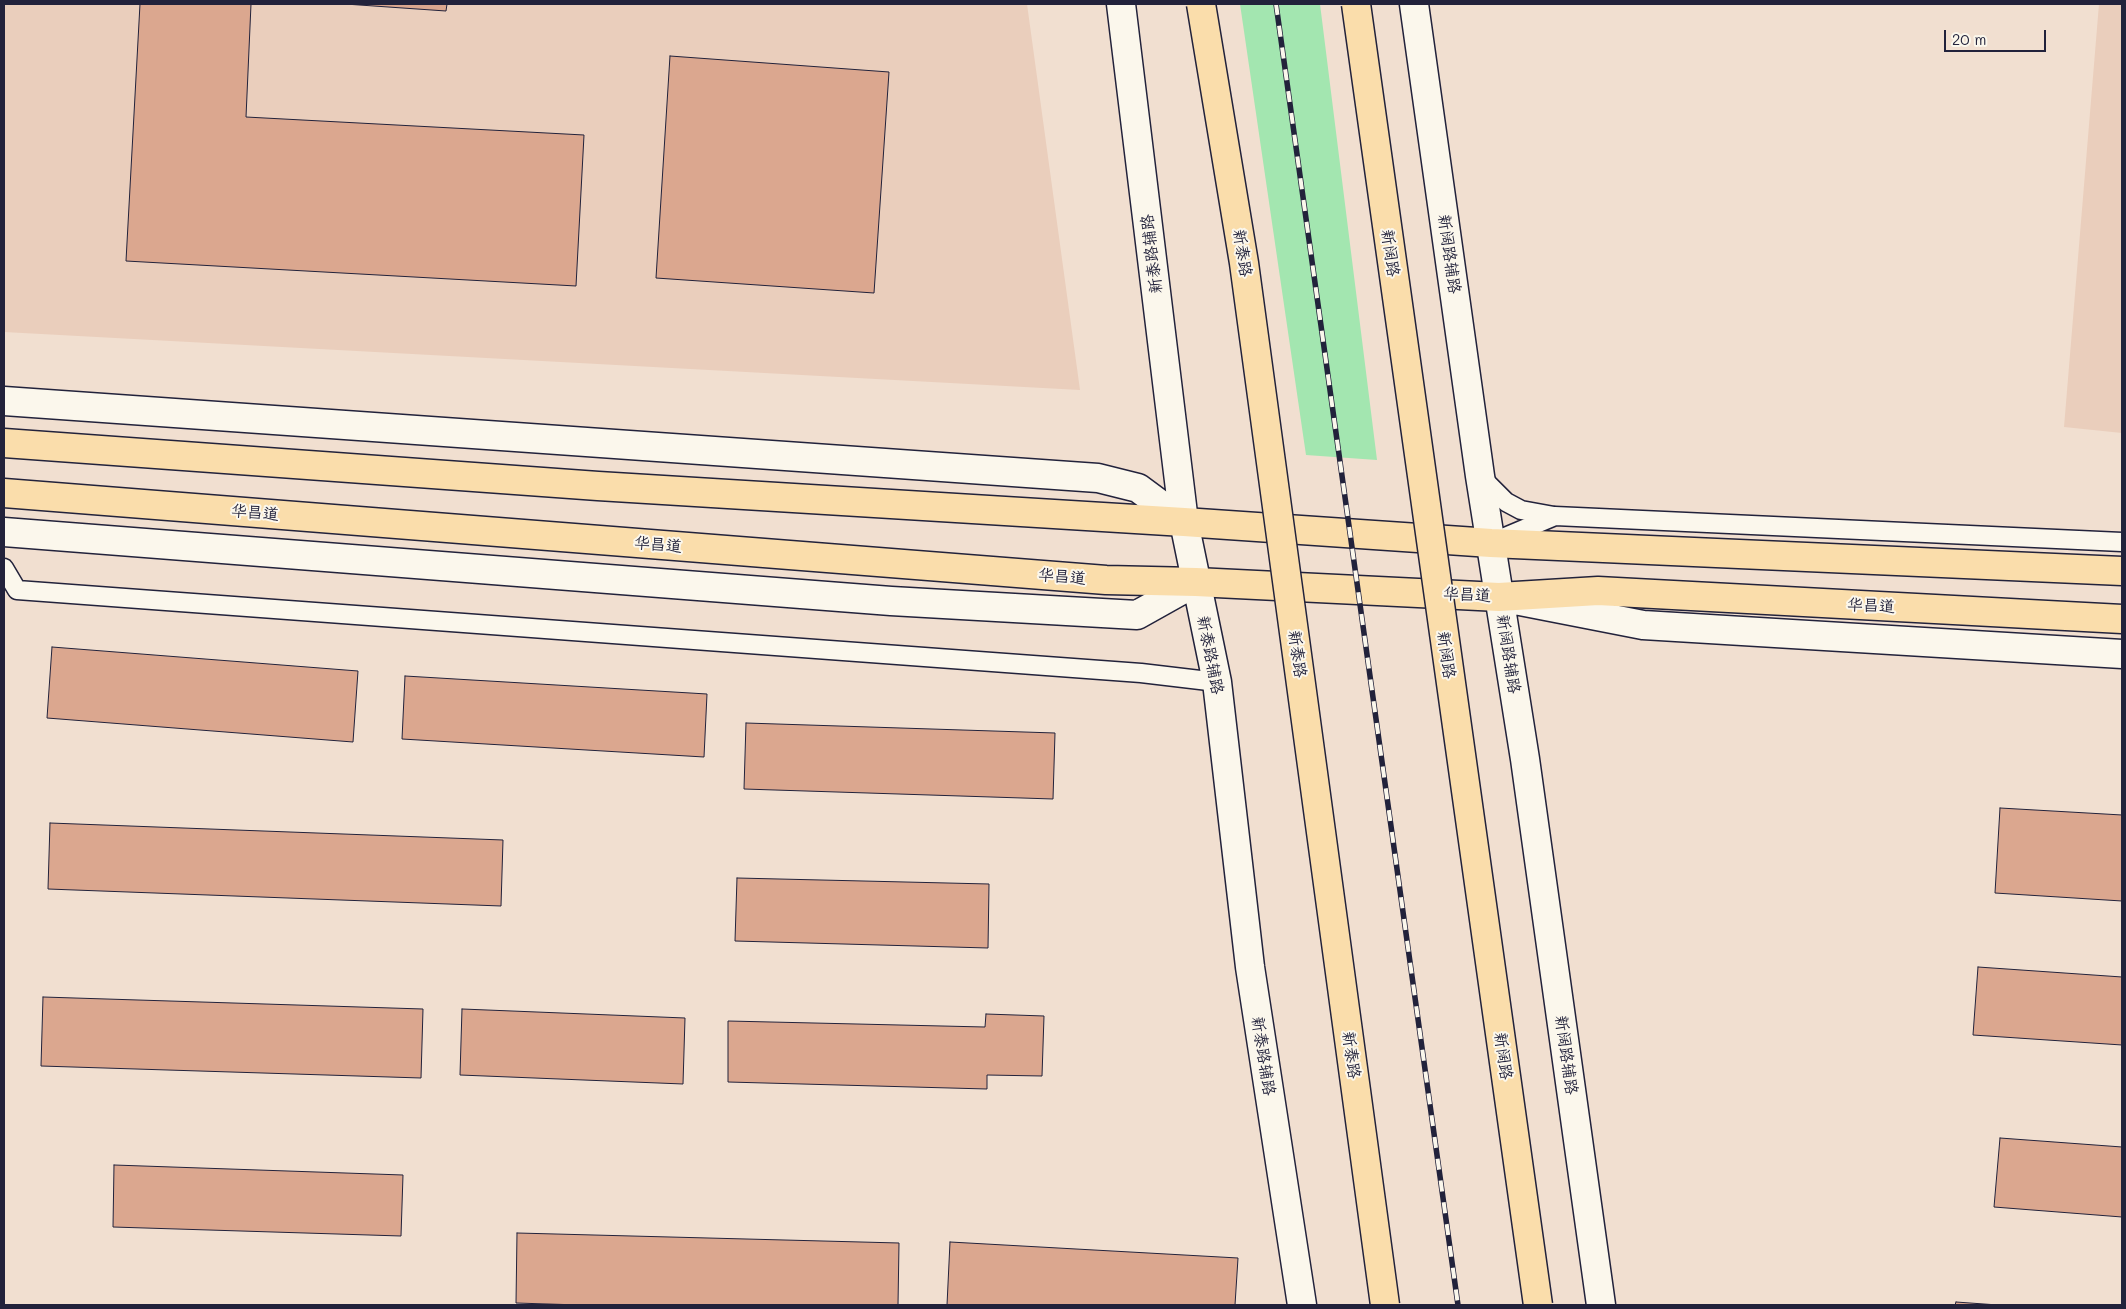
<!DOCTYPE html>
<html>
<head>
<meta charset="utf-8">
<style>
	body { margin:0 }
	#map { position:relative; width:2126px; height:1309px; overflow:hidden; background:#f1dfd0; font-family:Mali,sans-serif }
	canvas { display:block }
	.frame { position:absolute; inset:0; border:5px solid #22223b; pointer-events:none }
	.scale { position:absolute; left:1944px; top:30px; width:102px; height:22px; box-sizing:border-box; border:2px solid #22223b; border-top:0; padding-left:6px; font-size:15px; line-height:18px; white-space:nowrap; color:#22223b; -webkit-text-stroke:4px #fbf7ec; paint-order:stroke }
</style>
</head>
<body>
<div id="map">
<canvas width="2126" height="1309"></canvas>
<div class="frame"></div>
<div class="scale">20 m</div>
</div>
<script>
const c = document.querySelector('canvas').getContext('2d');
c.lineJoin = 'round';
function fill(path, color) {
  c.fillStyle = color;
  c.fill(path, 'evenodd');
}
function poly(rows) {
  const path = new Path2D();
  for (const r of rows) {
    path.moveTo(r[0], r[1]);
    for (let i = 2; i < r.length; i += 2) path.lineTo(r[i], r[i + 1]);
  }
  return path;
}
function strokePath(path, color, width, dash) {
  c.strokeStyle = color;
  c.lineWidth = width;
  c.lineCap = dash ? 'butt' : 'round';
  c.setLineDash(dash || []);
  c.stroke(path);
}
function drawText(font, color, halo, rows, align = 'center') {
  c.font = font + ' Mali,"LXGW WenKai TC",sans-serif';
  c.lineWidth = 4;
  c.setLineDash([]);
  c.textBaseline = 'middle';
  c.strokeStyle = halo;
  c.fillStyle = color;
  for (const [text, x, y, turn = 0] of rows) {
    c.save();
    c.translate(x, y);
    c.rotate((+turn || 0) * Math.PI / 180);
    c.textAlign = isNaN(turn) ? turn : align;
    if (halo) c.strokeText(text, 0, 0);
    c.fillText(text, 0, 0);
    c.restore();
  }
}
fill(poly([
	[4,4,1027,4,1080,390,4,332],
	[2099,4,2122,4,2122,433,2064,427]
]), '#eacebc');
fill(poly([
	[1240,4,1320,4,1377,460,1306,455]
]), '#a3e6b0');
const building = poly([
	[140,4,251,4,246,117,584,135,576,286,126,261,140,4],
	[345,4,447,4,446,11,345,4],
	[670,56,889,72,874,293,656,278,670,56],
	[52,647,358,671,353,742,47,718,52,647],
	[405,676,707,694,704,757,402,739,405,676],
	[746,723,1055,733,1053,799,744,789,746,723],
	[2000,808,2122,815,2122,901,1995,893,2000,808],
	[50,823,503,840,501,906,48,889,50,823],
	[737,878,989,884,988,948,735,941,737,878],
	[1978,967,2122,977,2122,1045,1973,1035,1978,967],
	[43,997,423,1009,421,1078,41,1066,43,997],
	[462,1009,685,1018,683,1084,460,1075,462,1009],
	[986,1014,1044,1016,1042,1076,987,1075,987,1089,728,1082,728,1021,985,1027,986,1014],
	[2000,1138,2122,1147,2122,1217,1994,1207,2000,1138],
	[114,1165,403,1175,401,1236,113,1227,114,1165],
	[517,1233,899,1243,898,1305,580,1305,516,1303,517,1233],
	[950,1242,1238,1258,1235,1305,947,1305,950,1242],
	[1956,1302,1998,1305,1955,1305,1956,1302]
]);
fill(building, '#dba78f');
strokePath(building, '#22223b', 1);
const lane = poly([
	[1481,477,1506,502,1521,510,1554,516],
	[1498,540,1555,516,2122,542],
	[4,568,17,590,1141,673,1217,682]
]);
const secondary = poly([
	[1121,4,1184,522,1217,682,1250,967,1302,1305],
	[1414,4,1480,476,1525,759,1601,1305],
	[4,401,1098,478,1138,488,1184,522],
	[4,532,891,601,1137,615,1196,582],
	[1515,600,1643,625,2122,654]
]);
const primary = poly([
	[4,443,598,486,1184,522,1491,543,2122,571],
	[4,493,1106,580,1196,582,1499,597,1598,591,2122,619]
]);
strokePath(lane, '#22223b', 21);
strokePath(secondary, '#22223b', 31);
strokePath(primary, '#22223b', 31);
strokePath(lane, '#fbf7ec', 18);
strokePath(secondary, '#fbf7ec', 28);
strokePath(primary, '#faddab', 28);
const rail = poly([
	[1276,4,1458,1305]
]);
strokePath(rail, '#22223b', 5.5);
strokePath(rail, '#fbf7ec', 4, [11]);
const highwayBridge = poly([
	[1201,4,1244,263,1385,1305],
	[1356,4,1538,1305]
]);
strokePath(highwayBridge, '#22223b', 31, []);
strokePath(highwayBridge, '#faddab', 28);
drawText('16px', '#22223b', '#fbf7ec', [
	["新泰路",1242,253,81],
	["新阔路",1390,253,82],
	["新泰路辅路",1152,254,-97],
	["新阔路辅路",1449,254,82],
	["华昌道",255,513,5],
	["华昌道",658,545,5],
	["华昌道",1062,577,5],
	["华昌道",1467,595,3],
	["华昌道",1871,606,3],
	["新泰路",1297,654,82],
	["新阔路辅路",1508,654,81],
	["新泰路辅路",1210,655,79],
	["新阔路",1446,655,82],
	["新泰路",1351,1055,82],
	["新阔路辅路",1566,1055,82],
	["新泰路辅路",1263,1056,81],
	["新阔路",1503,1056,82]
]);
</script>
</body>
</html>
